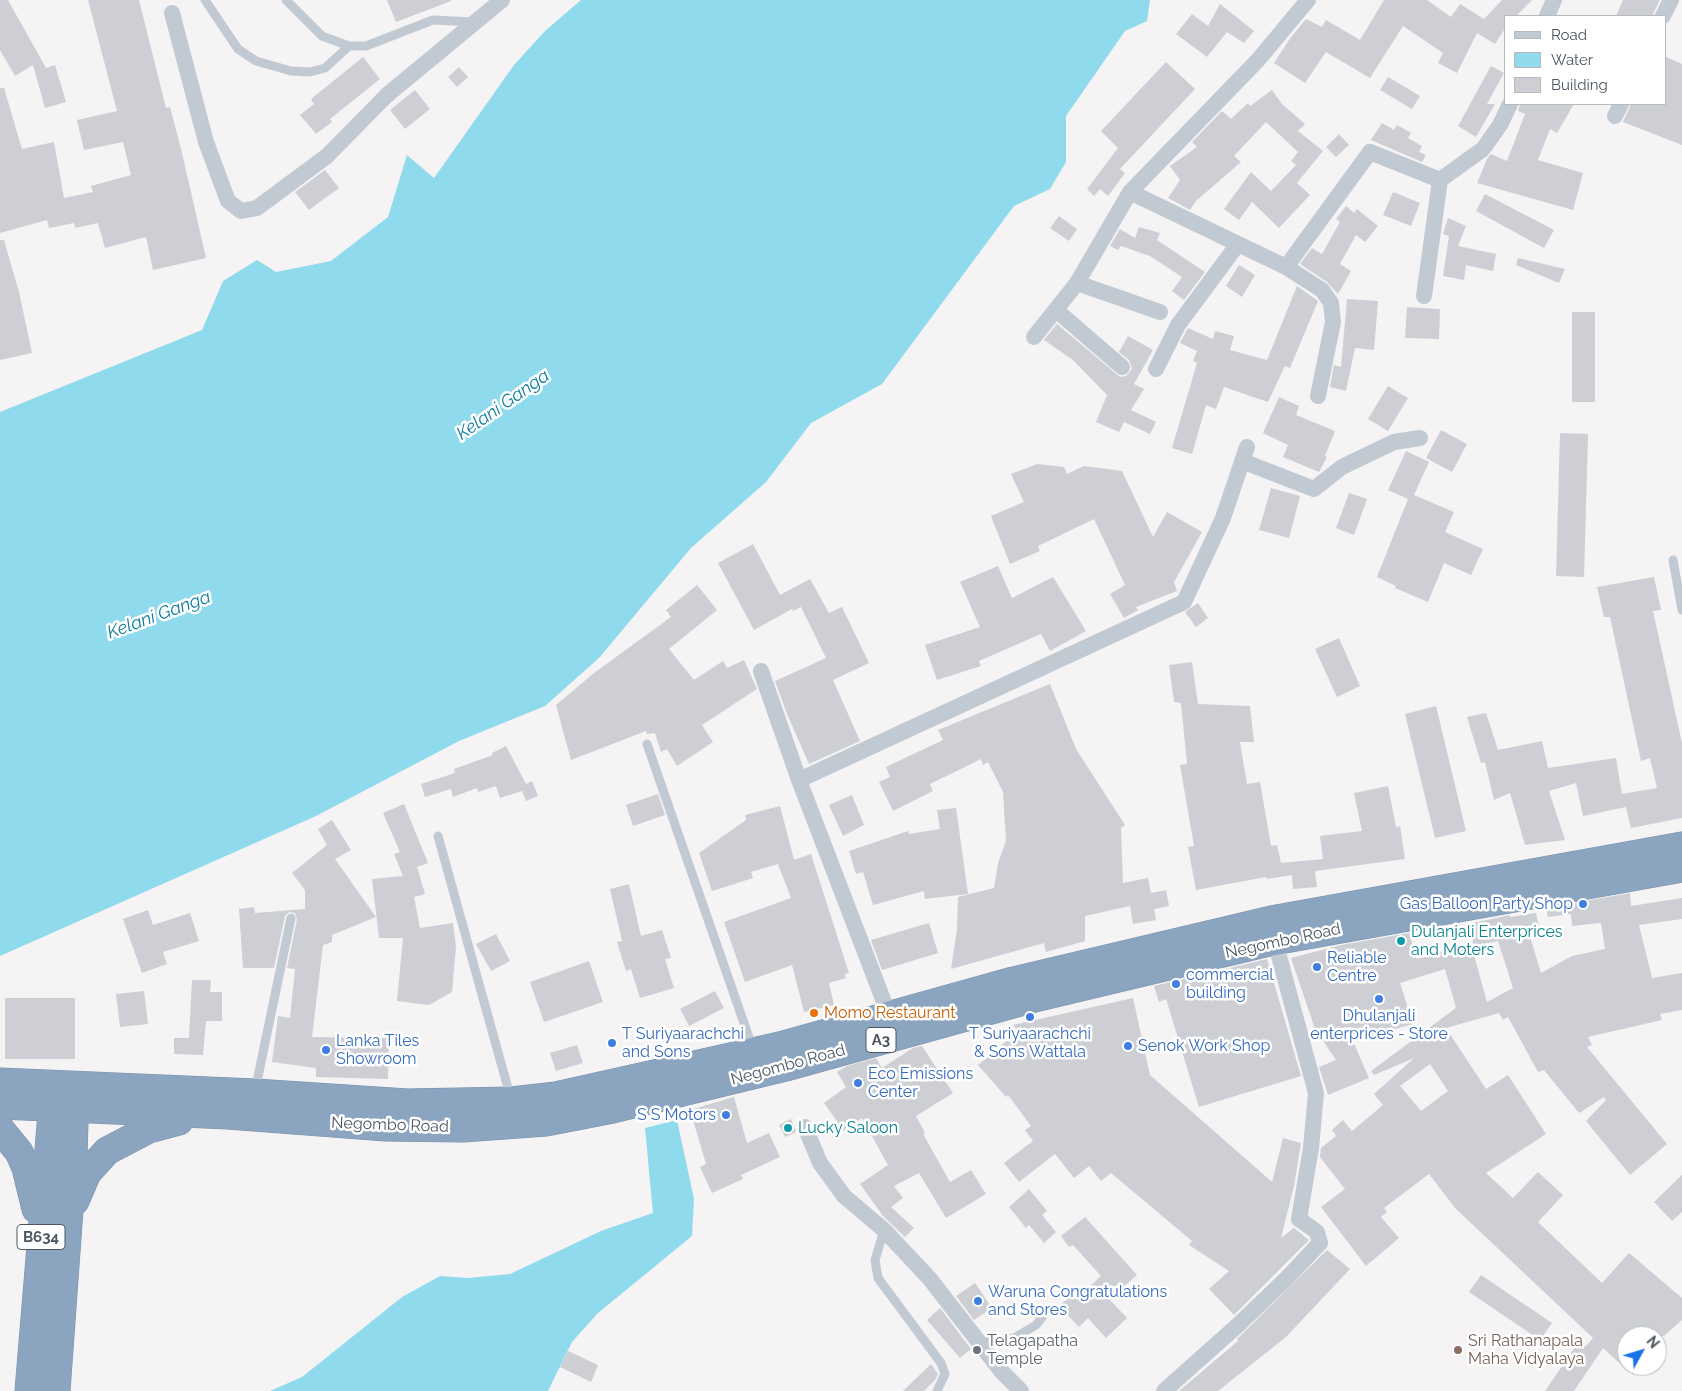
<!DOCTYPE html>
<html>
<head>
<meta charset="utf-8">
<style>
	body { margin:0 }
	#map { position:relative; width:1682px; height:1391px; overflow:hidden; background:#f5f3f3; font-family:Raleway,sans-serif }
	canvas { display:block }
	.legend { position:absolute; left:1504px; top:15px; width:162px; height:90px; box-sizing:border-box; background:#fff; border:1px solid #b7bbc0; margin:0; padding:6px 9px; list-style:none; font-size:15px; color:#4a5661 }
	.legend li { display:flex; align-items:center; gap:10px; height:25px }
	.legend b { width:25px; border:1px solid #b7bbc0 }
	.north { position:absolute; left:1617px; top:1326px; width:50px; height:50px; box-sizing:border-box; background:#fff; border:1px solid #b7bbc0; border-radius:50%; rotate:51deg; font-size:14px; font-weight:700; line-height:20px; text-align:center; color:#4a5661 }
	.north::after { content:''; display:block; margin:auto; width:18px; height:22px; background:#1a73e8; clip-path:polygon(50% 0,100% 100%,50% 72%,0 100%) }
</style>
</head>
<body>
<div id="map">
<canvas width="1682" height="1391"></canvas>
<ul class="legend">
<li><b style="height:6px;background:#c1cad2"></b>Road</li>
<li><b style="height:14px;background:#90daee"></b>Water</li>
<li><b style="height:14px;background:#cdcfd5"></b>Building</li>
</ul>
<div class="north">N</div>
</div>
<script>
const c = document.querySelector('canvas').getContext('2d');
c.lineJoin = 'round';
function fill(path, color) {
  c.fillStyle = color;
  c.fill(path, 'evenodd');
}
function poly(rows) {
  const path = new Path2D();
  for (const r of rows) {
    path.moveTo(r[0], r[1]);
    for (let i = 2; i < r.length; i += 2) path.lineTo(r[i], r[i + 1]);
  }
  return path;
}
function strokePath(path, color, width, dash) {
  c.strokeStyle = color;
  c.lineWidth = width;
  c.lineCap = dash ? 'butt' : 'round';
  c.setLineDash(dash || []);
  c.stroke(path);
}
function drawText(font, color, halo, rows, align = 'center') {
  c.font = font + ' Raleway,sans-serif';
  c.lineWidth = 5;
  c.setLineDash([]);
  c.textBaseline = 'middle';
  c.strokeStyle = halo;
  c.fillStyle = color;
  for (const [text, x, y, turn = 0] of rows) {
    c.save();
    c.translate(x, y);
    c.rotate((+turn || 0) * Math.PI / 180);
    c.textAlign = isNaN(turn) ? turn : align;
    if (halo) c.strokeText(text, 0, 0);
    c.fillText(text, 0, 0);
    c.restore();
  }
}
fill(poly([
	[581,0,1150,0,1147,21,1125,31,1066,116,1066,162,1050,189,1014,206,882,384,811,423,766,482,691,548,599,658,545,706,459,741,316,816,0,956,0,412,202,330,223,281,257,260,276,272,331,261,388,217,407,155,434,178,514,65,545,31],
	[677,1120,694,1199,692,1236,598,1313,572,1342,548,1391,270,1391,302,1377,402,1297,440,1276,468,1278,510,1274,601,1231,653,1213,645,1128]
]), '#90daee');
fill(poly([
	[0,0,8,0,46,68,55,65,66,102,45,108,33,65,15,76,0,50],
	[88,0,139,0,166,108,170,107,182,153,206,258,153,270,146,237,105,248,98,223,75,228,74,223,49,228,47,220,0,233,0,88,4,88,22,149,54,142,64,198,93,192,91,186,131,175,123,142,84,150,77,120,117,111],
	[387,0,451,0,451,1,396,22],
	[1384,0,1427,0,1451,17,1460,4,1484,19,1502,0,1532,0,1516,16,1506,16,1506,27,1495,44,1477,33,1457,73,1438,63,1443,53,1403,26,1370,78,1326,52,1305,83,1274,63,1291,37,1306,19,1322,27,1326,20,1360,40],
	[1623,0,1660,0,1652,16,1616,16],
	[1220,4,1254,31,1244,43,1227,32,1207,57,1176,34,1192,14,1208,26],
	[363,57,380,79,330,119,332,122,316,134,300,115,314,104,311,99],
	[1666,57,1682,64,1682,145,1623,122,1631,104,1666,104],
	[1166,62,1195,89,1120,169,1125,173,1108,196,1100,189,1094,196,1087,189,1118,148,1101,131],
	[1491,66,1504,73,1487,104,1495,104,1476,137,1458,126],
	[459,67,468,77,457,87,448,77],
	[1388,77,1420,96,1412,109,1380,90],
	[415,90,430,109,405,129,390,110],
	[1272,90,1282,104,1305,124,1298,131,1323,151,1297,183,1310,195,1279,228,1252,202,1239,220,1224,209,1251,172,1271,191,1296,165,1291,161,1298,152,1266,122,1234,156,1241,162,1196,201,1190,210,1168,198,1180,180,1170,166,1197,147,1192,142,1222,111,1231,119,1248,103,1250,106],
	[1520,104,1574,104,1557,133,1550,129,1538,160,1583,173,1573,210,1477,183,1487,159,1491,154,1507,161,1525,114,1518,111],
	[1382,123,1394,130,1397,125,1411,133,1408,138,1422,146,1419,152,1426,155,1422,162,1371,140],
	[1339,134,1349,145,1336,157,1326,147],
	[325,170,339,188,309,210,295,192],
	[1393,192,1420,203,1411,226,1383,215],
	[1485,194,1554,230,1544,248,1476,211],
	[1346,206,1354,213,1357,209,1378,226,1365,242,1356,235,1340,264,1351,271,1338,294,1327,282,1300,264,1312,248,1322,254,1340,222,1336,219],
	[1059,216,1077,229,1069,241,1050,228],
	[1448,218,1466,226,1458,246,1496,254,1493,271,1466,265,1464,280,1443,276,1449,236,1443,234],
	[1139,227,1160,233,1157,240,1205,272,1184,300,1172,291,1182,277,1150,256,1121,246,1118,250,1110,246,1120,229,1135,238],
	[0,240,4,240,19,292,32,353,0,360],
	[1518,258,1565,269,1559,283,1516,265],
	[1239,265,1255,275,1242,297,1226,286],
	[1297,286,1318,301,1290,368,1285,366,1268,402,1224,387,1216,409,1206,405,1192,454,1172,448,1197,363,1193,361,1197,351,1180,343,1188,328,1213,339,1215,331,1234,336,1230,350,1267,360],
	[1347,299,1378,301,1374,350,1355,348,1346,391,1330,387,1334,365,1341,367],
	[1407,307,1440,309,1439,339,1405,338],
	[1572,312,1595,312,1595,402,1572,402],
	[1057,324,1120,377,1126,376,1132,369,1129,360,1119,352,1128,336,1153,350,1134,384,1144,389,1131,410,1156,422,1150,434,1124,422,1119,432,1096,422,1107,395,1073,360,1044,340],
	[1388,386,1408,398,1388,431,1368,419],
	[1279,397,1299,406,1296,415,1335,431,1325,456,1327,457,1319,472,1283,457,1288,445,1263,433],
	[1441,430,1467,444,1452,472,1426,458],
	[1560,433,1588,434,1584,577,1556,576],
	[1406,451,1429,462,1414,495,1454,512,1445,532,1483,549,1471,575,1444,563,1428,602,1395,588,1396,586,1377,577,1408,499,1388,490],
	[1037,464,1064,467,1067,474,1084,466,1122,471,1153,537,1167,512,1202,532,1174,582,1177,591,1136,607,1138,610,1124,618,1110,594,1125,585,1094,519,1038,546,1040,551,1010,564,991,516,1024,502,1011,474],
	[1271,488,1300,496,1289,538,1259,530],
	[1349,493,1367,499,1354,535,1336,528],
	[753,544,780,595,810,579,829,613,842,607,869,663,833,680,860,741,809,764,787,714,775,681,826,658,801,607,793,611,792,609,754,630,718,563],
	[998,566,1012,598,1053,577,1086,631,1050,651,1041,634,979,661,981,666,937,680,925,645,980,627,960,582],
	[1654,577,1661,610,1653,611,1682,743,1682,818,1631,828,1626,807,1583,816,1576,783,1549,791,1565,840,1525,845,1510,793,1494,800,1485,762,1481,763,1467,717,1486,713,1498,750,1542,741,1548,768,1616,758,1622,794,1657,788,1650,758,1641,761,1610,617,1604,617,1597,587],
	[697,585,717,610,669,649,694,680,723,661,727,668,744,660,757,689,702,725,713,742,677,766,667,749,661,752,655,733,647,734,646,731,571,760,556,705,594,673,671,617,666,610],
	[1198,603,1208,618,1196,627,1185,612],
	[1339,638,1360,686,1337,697,1315,649],
	[1192,662,1198,704,1250,706,1254,742,1240,742,1247,784,1260,782,1271,846,1277,845,1281,863,1323,859,1320,836,1362,831,1354,793,1388,786,1396,827,1400,826,1405,859,1315,871,1317,887,1293,889,1292,875,1267,879,1266,877,1196,890,1188,847,1194,846,1180,765,1187,764,1181,703,1174,702,1169,665],
	[1050,684,1076,749,1125,825,1121,828,1123,883,1148,878,1151,893,1166,890,1169,906,1154,909,1156,920,1133,924,1130,906,1085,916,1085,941,1046,952,1044,943,951,969,957,929,958,897,994,888,998,863,1006,841,1003,792,988,762,983,765,981,759,930,784,933,791,893,811,879,782,890,777,886,767,943,740,938,730],
	[1436,706,1466,831,1435,838,1405,714],
	[506,746,526,784,532,781,538,796,526,801,522,791,500,798,496,786,478,792,477,788,453,797,451,789,425,797,421,784,455,773,454,769,493,755,492,753],
	[658,794,665,815,633,826,626,805],
	[852,795,864,825,843,836,829,805],
	[404,804,428,863,417,867,425,894,414,897,420,928,453,923,456,947,452,992,429,1005,397,1001,403,938,379,938,372,879,403,876,394,854,400,852,383,813],
	[780,806,794,860,811,854,849,973,845,974,846,978,829,983,834,1005,804,1012,792,965,745,982,724,922,791,898,778,864,751,872,753,878,712,891,699,853,746,820,745,815],
	[956,808,968,894,925,899,924,891,873,905,863,872,856,874,849,851,908,831,909,834,940,829,937,810],
	[332,820,351,850,335,859,376,917,332,935,332,942,323,945,312,1037,389,1038,388,1079,316,1077,316,1068,272,1062,278,1016,290,1018,295,969,287,968,297,919,295,913,289,912,285,916,274,968,243,968,239,909,254,907,255,913,305,909,305,890,292,873,327,845,318,829],
	[629,884,641,936,662,930,671,958,665,959,674,988,640,998,631,969,626,971,617,942,622,941,610,889],
	[1630,893,1631,906,1682,898,1682,919,1639,925,1652,978,1682,973,1682,1010,1660,1014,1662,1020,1588,1037,1592,1045,1587,1047,1667,1144,1630,1175,1586,1121,1606,1100,1604,1097,1579,1113,1544,1070,1538,1072,1508,1017,1503,1020,1499,1013,1446,1028,1486,1089,1508,1075,1546,1134,1486,1173,1513,1198,1538,1172,1563,1195,1538,1222,1602,1283,1629,1253,1682,1298,1682,1320,1664,1336,1627,1336,1627,1370,1603,1348,1574,1391,1545,1391,1579,1341,1586,1346,1593,1338,1455,1208,1429,1174,1384,1208,1387,1212,1381,1217,1399,1238,1366,1266,1321,1207,1345,1189,1320,1157,1321,1148,1336,1136,1332,1130,1343,1120,1352,1131,1383,1105,1374,1094,1414,1058,1374,1075,1371,1071,1456,1008,1445,969,1400,983,1413,1024,1353,1041,1369,1078,1328,1095,1319,1067,1336,1060,1315,1029,1291,958,1341,945,1409,933,1417,959,1471,944,1487,1002,1513,988,1498,941,1474,946,1468,924,1510,915,1510,917,1536,913,1540,932,1529,933,1541,973,1572,956,1605,949,1601,923,1572,926,1571,914,1548,917,1546,908],
	[1430,1064,1448,1091,1421,1111,1400,1086],
	[148,910,153,925,190,913,199,941,163,952,167,964,142,973,123,919],
	[929,923,938,953,882,970,871,940],
	[496,934,510,961,491,971,476,944],
	[1267,959,1301,1076,1199,1107,1166,999,1159,1002,1154,986],
	[589,961,603,1002,544,1022,530,982],
	[192,980,211,980,210,992,222,992,222,1021,206,1021,203,1055,174,1054,174,1038,189,1038],
	[144,991,148,1024,120,1027,116,994],
	[715,991,724,1008,689,1026,680,1009],
	[5,998,75,998,75,1059,5,1059],
	[1133,998,1150,1075,1272,1182,1283,1138,1301,1143,1294,1186,1281,1238,1294,1228,1309,1240,1234,1315,1209,1289,1229,1271,1189,1245,1192,1241,1111,1173,1101,1181,1089,1166,1074,1178,1055,1154,1019,1182,1004,1163,1033,1141,1025,1130,1031,1126,1008,1095,1006,1097,978,1065,1018,1031,1013,1025],
	[577,1045,583,1063,556,1071,550,1053],
	[922,1046,953,1093,916,1116,925,1133,923,1134,950,1182,971,1170,986,1194,946,1218,919,1173,894,1186,903,1198,891,1207,914,1228,905,1237,883,1216,860,1184,888,1165,862,1118,844,1131,824,1103,846,1087,837,1072,847,1066,876,1058,882,1068,913,1048],
	[734,1097,747,1143,769,1133,780,1157,741,1175,743,1179,712,1193,700,1167,706,1164,690,1110],
	[791,1119,796,1132,785,1137,779,1125],
	[1682,1175,1682,1212,1672,1221,1654,1202],
	[1029,1189,1047,1211,1042,1215,1056,1232,1044,1243,1029,1225,1026,1228,1009,1207],
	[1085,1217,1137,1275,1109,1299,1127,1318,1106,1338,1088,1318,1079,1327,1059,1306,1073,1294,1077,1298,1101,1276,1073,1245,1069,1247,1061,1236],
	[1327,1250,1350,1269,1286,1337,1218,1391,1179,1391,1238,1341,1237,1339],
	[1481,1275,1552,1323,1540,1340,1469,1292],
	[975,1283,992,1308,974,1320,956,1296],
	[940,1308,971,1349,960,1358,927,1320],
	[568,1351,598,1365,591,1382,560,1367],
	[931,1364,938,1374,935,1380,924,1391,903,1391]
]), '#cdcfd5');
const highway = poly([
	[0,1082,255,1093,407,1103,512,1101,556,1096,780,1046,1013,981,1271,920,1682,846],
	[0,1105,228,1115,386,1127,463,1128,546,1122,613,1109,786,1067,1031,999,1274,941,1682,868],
	[0,1129,19,1152,26,1168,36,1209],
	[75,1201,87,1173,107,1151,149,1129,179,1121],
	[29,1391,54,1089],
	[56,1391,73,1154,75,1091]
]);
strokePath(highway, '#7690ad', 29);
strokePath(poly([
	[205,0,238,49,256,61,291,71,310,72,325,68,349,46],
	[286,0,322,36,349,46,366,46,433,20,474,22],
	[1673,560,1682,610],
	[647,744,753,1049],
	[438,836,511,1099],
	[255,1091,291,918],
	[884,1230,875,1260,878,1278,941,1363,945,1374,937,1391],
	[978,1342,1014,1338,1036,1325,1043,1316]
]), '#c1cad2', 9);
strokePath(poly([
	[172,13,206,142,228,201,241,211,257,208,327,156,387,95,502,0],
	[1547,16,1554,0],
	[1663,16,1671,0],
	[1615,116,1621,104],
	[1130,192,1286,267,1370,152,1440,180,1483,149,1500,125,1510,104],
	[1286,267,1322,290,1331,303,1333,322,1318,396],
	[1077,283,1160,312],
	[1424,296,1440,180],
	[1056,310,1122,367],
	[1034,337,1077,283,1130,192,1258,60,1308,0],
	[1156,369,1178,325,1238,244],
	[1242,461,1314,489,1342,467,1394,442,1420,438],
	[761,671,799,780,889,1015],
	[799,780,1184,602,1223,518,1247,447],
	[805,1127,820,1163,844,1196,884,1230,930,1279,1002,1372,1021,1391],
	[1164,1391,1238,1325,1287,1278,1320,1243,1317,1232,1299,1219,1311,1148,1316,1093,1273,934]
]), '#c1cad2', 16);
strokePath(highway, '#8ba5c1', 28);
for (const [x, y, r, color] of [
	[1583,904,5,"#3f7fe0"],
	[1401,941,5,"#0f9aa8"],
	[1317,967,5,"#3f7fe0"],
	[1176,984,5,"#3f7fe0"],
	[1379,999,5,"#3f7fe0"],
	[814,1013,5,"#e8710a"],
	[1030,1017,5,"#3f7fe0"],
	[612,1043,5,"#3f7fe0"],
	[1128,1046,5,"#3f7fe0"],
	[326,1050,5,"#3f7fe0"],
	[858,1083,5,"#3f7fe0"],
	[726,1115,5,"#3f7fe0"],
	[788,1128,5,"#0f9aa8"],
	[978,1301,5,"#3f7fe0"],
	[977,1350,5,"#6b7280"],
	[1458,1350,5,"#8d6e63"]
]) {
  const dot = new Path2D();
  dot.arc(x, y, r, 0, 2 * Math.PI);
  c.fillStyle = color;
  c.fill(dot);
  strokePath(dot, '#fff', 2);
}
for (const [x, y, w] of [
	[881,1040,30],
	[41,1237,48]
]) {
  const box = new Path2D();
  box.roundRect(x - w / 2, y - 12.5, w, 25, 4);
  c.fillStyle = '#fff';
  c.fill(box);
  strokePath(box, '#4a5661', 1);
}
drawText('bold 15px', '#4a5661', null, [
	["A3",881,1040],
	["B634",41,1237]
]);
drawText('16px', '#366cbe', '#fff', [
	["Gas Balloon Party Shop",1573,904,"right"],
	["Reliable",1327,958],
	["Centre",1327,976],
	["commercial",1186,975],
	["building",1186,993],
	["Dhulanjali",1379,1016,"center"],
	["enterprices - Store",1379,1034,"center"],
	["T Suriyaarachchi",622,1034],
	["and Sons",622,1052],
	["T Suriyaarachchi",1030,1034,"center"],
	["& Sons Wattala",1030,1052,"center"],
	["Lanka Tiles",336,1041],
	["Showroom",336,1059],
	["Senok Work Shop",1138,1046],
	["Eco Emissions",868,1074],
	["Center",868,1092],
	["S S Motors",716,1115,"right"],
	["Waruna Congratulations",988,1292],
	["and Stores",988,1310]
], 'left');
drawText('16px', '#0d838f', '#fff', [
	["Dulanjali Enterprices",1411,932],
	["and Moters",1411,950],
	["Lucky Saloon",798,1128]
], 'left');
drawText('16px', '#4a5661', '#fff', [
	["Negombo Road",1283,941,-12],
	["Negombo Road",788,1065,-15],
	["Negombo Road",390,1125,2]
]);
drawText('16px', '#c56008', '#fff', [
	["Momo Restaurant",824,1013]
], 'left');
drawText('16px', '#5b616d', '#fff', [
	["Telagapatha",987,1341],
	["Temple",987,1359]
], 'left');
drawText('16px', '#785e54', '#fff', [
	["Sri Rathanapala",1468,1341],
	["Maha Vidyalaya",1468,1359]
], 'left');
drawText('italic 18px', '#0c7c9b', '#fff', [
	["Kelani Ganga",503,405,-35],
	["Kelani Ganga",159,615,-20]
]);
</script>
</body>
</html>
